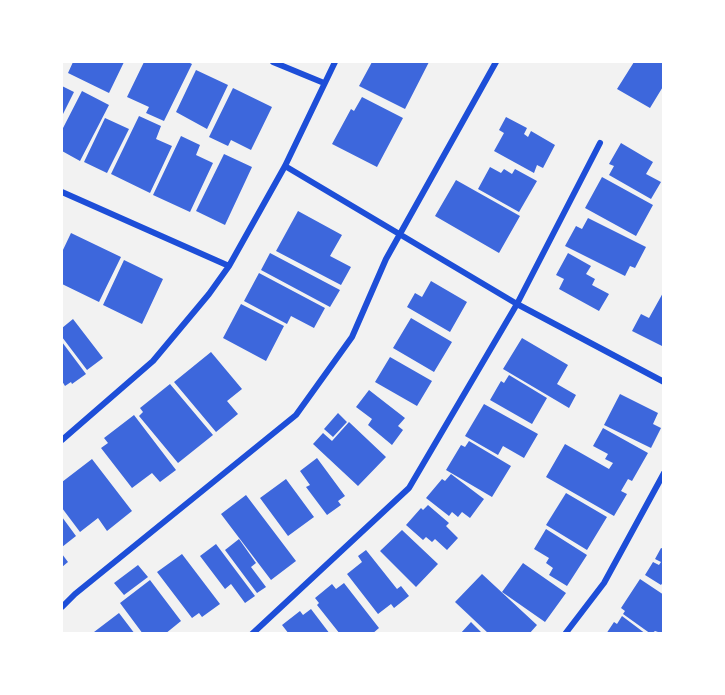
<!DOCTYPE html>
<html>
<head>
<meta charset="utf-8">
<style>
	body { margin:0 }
	#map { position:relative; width:725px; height:695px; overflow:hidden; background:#f2f2f2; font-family:Inter,sans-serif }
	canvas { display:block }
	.frame { position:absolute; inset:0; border:63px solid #fff; pointer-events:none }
</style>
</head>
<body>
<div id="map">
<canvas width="725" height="695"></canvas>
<div class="frame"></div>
</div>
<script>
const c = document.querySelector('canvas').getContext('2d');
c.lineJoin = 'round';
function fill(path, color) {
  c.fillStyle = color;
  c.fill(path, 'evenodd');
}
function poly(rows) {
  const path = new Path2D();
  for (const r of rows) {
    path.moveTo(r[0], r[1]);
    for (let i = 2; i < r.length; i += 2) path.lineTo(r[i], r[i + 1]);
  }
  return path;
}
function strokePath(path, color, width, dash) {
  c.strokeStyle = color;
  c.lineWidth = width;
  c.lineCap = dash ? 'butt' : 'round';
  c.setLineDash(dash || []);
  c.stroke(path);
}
fill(poly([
	[73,62,124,62,109,93,68,73],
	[144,62,188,62,192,64,164,121,146,113,149,107,127,97],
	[372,62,429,62,405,109,359,86],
	[634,62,664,62,664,85,650,108,617,89],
	[196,70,228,85,207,129,176,112],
	[62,86,74,92,62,116],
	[233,88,272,107,251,150,231,140,228,146,209,137],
	[82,91,109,105,80,161,62,151,62,130],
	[362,97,403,118,377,167,332,144,351,109,354,111],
	[139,116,161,126,156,139,172,146,150,193,111,174],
	[506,117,527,128,524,134,528,137,531,131,555,145,543,168,537,165,534,173,494,151,504,133,499,130],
	[105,118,129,129,107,173,84,162],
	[181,136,200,145,196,155,213,163,190,212,153,195],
	[621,143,653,162,646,174,661,182,651,199,609,175,614,166,609,164],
	[224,154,252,167,225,225,196,211],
	[490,167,501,173,504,169,512,174,515,169,537,181,519,212,478,189],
	[602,177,653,205,636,236,585,208],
	[456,180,520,216,499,253,435,216],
	[298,211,342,235,330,256,351,267,341,285,276,251],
	[588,218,646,247,635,268,630,266,625,276,565,246,576,226,582,229],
	[71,233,121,257,99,302,62,284,62,252],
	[270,253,340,290,330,307,261,270],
	[568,253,591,266,586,274,595,279,592,285,609,294,599,311,559,289,564,279,556,275],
	[124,260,163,279,142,324,103,305],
	[259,273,325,308,314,328,291,316,287,324,244,301],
	[431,281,467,302,450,332,407,307,415,293,422,297],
	[664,291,664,347,632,331,641,314,649,318],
	[241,304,284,326,266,361,223,338],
	[411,318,452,342,434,372,393,348],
	[73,319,103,358,87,370,62,337,62,328],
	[522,338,568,365,557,384,576,395,569,408,503,369],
	[62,342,86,374,72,384,71,382,65,386,62,381],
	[211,352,242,389,227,401,238,414,216,432,174,382],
	[390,357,432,381,417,406,375,382],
	[509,375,547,398,532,424,490,400,501,381,504,383],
	[170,384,213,435,178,463,139,416,143,412,140,408],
	[369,390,405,418,398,426,403,430,392,445,368,425,372,419,356,407],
	[620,394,658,413,653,424,661,428,651,448,604,425],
	[484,404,538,434,524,458,503,446,498,455,465,436],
	[338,413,347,422,333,437,324,429],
	[134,415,176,470,160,482,152,473,132,488,101,448,108,443,104,438],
	[349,422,386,457,358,486,313,444,323,433,332,441],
	[603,428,648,453,632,481,628,479,621,491,627,494,614,516,546,477,565,444,609,469,613,463,605,459,608,454,593,446],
	[469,441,511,466,492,497,446,470,461,445,465,447],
	[317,458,345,496,338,501,341,505,327,515,306,487,310,485,300,471],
	[92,459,132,511,107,531,98,518,80,532,62,508,62,482],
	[451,474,484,499,470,518,462,512,458,517,452,512,449,516,426,498,442,479,445,481],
	[286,479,314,517,288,536,260,498],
	[566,493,607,517,587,550,546,525],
	[246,495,296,561,271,580,221,514],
	[428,505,449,523,446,526,458,538,447,550,435,539,432,542,426,537,423,540,406,525,421,508,423,510],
	[62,517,76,536,62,547],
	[546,529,587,555,567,586,549,575,553,568,546,563,549,558,534,549],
	[402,530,438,564,416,587,380,551],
	[239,539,256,563,251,567,266,587,257,593,225,550],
	[216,544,255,596,245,603,231,584,225,589,200,556],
	[661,548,664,549,664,581,661,585,645,575,653,562,659,565,661,562,655,559],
	[366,550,397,589,401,586,409,596,394,608,391,604,378,614,347,574,362,562,358,556],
	[62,554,68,562,62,567],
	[182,554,220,604,202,617,199,613,192,618,157,572],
	[523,563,566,593,545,622,502,592],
	[138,565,148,577,124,595,114,583],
	[482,574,537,625,529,634,489,634,455,602],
	[640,579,664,595,664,634,655,631,651,634,623,614,625,611,621,608],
	[150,580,181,621,165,634,143,634,120,603],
	[344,583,379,628,372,634,340,634,317,605,319,603,315,598,332,584,336,589],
	[311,609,330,634,289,634,282,625,300,611,303,615],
	[119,613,135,634,95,634,94,632],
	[622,616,646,634,606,634,614,622,617,624],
	[471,622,483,634,460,634]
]), '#3d67dc');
strokePath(poly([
	[273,62,324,83],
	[285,166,517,304,664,382],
	[62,192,229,266],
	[62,440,153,361,209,294,229,266,285,166,335,62],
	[62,607,75,594,296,415,352,337,386,259,496,62],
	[252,634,409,488,517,304,600,143],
	[565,634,604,583,664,473]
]), '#1d4ed8', 6);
</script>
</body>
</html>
